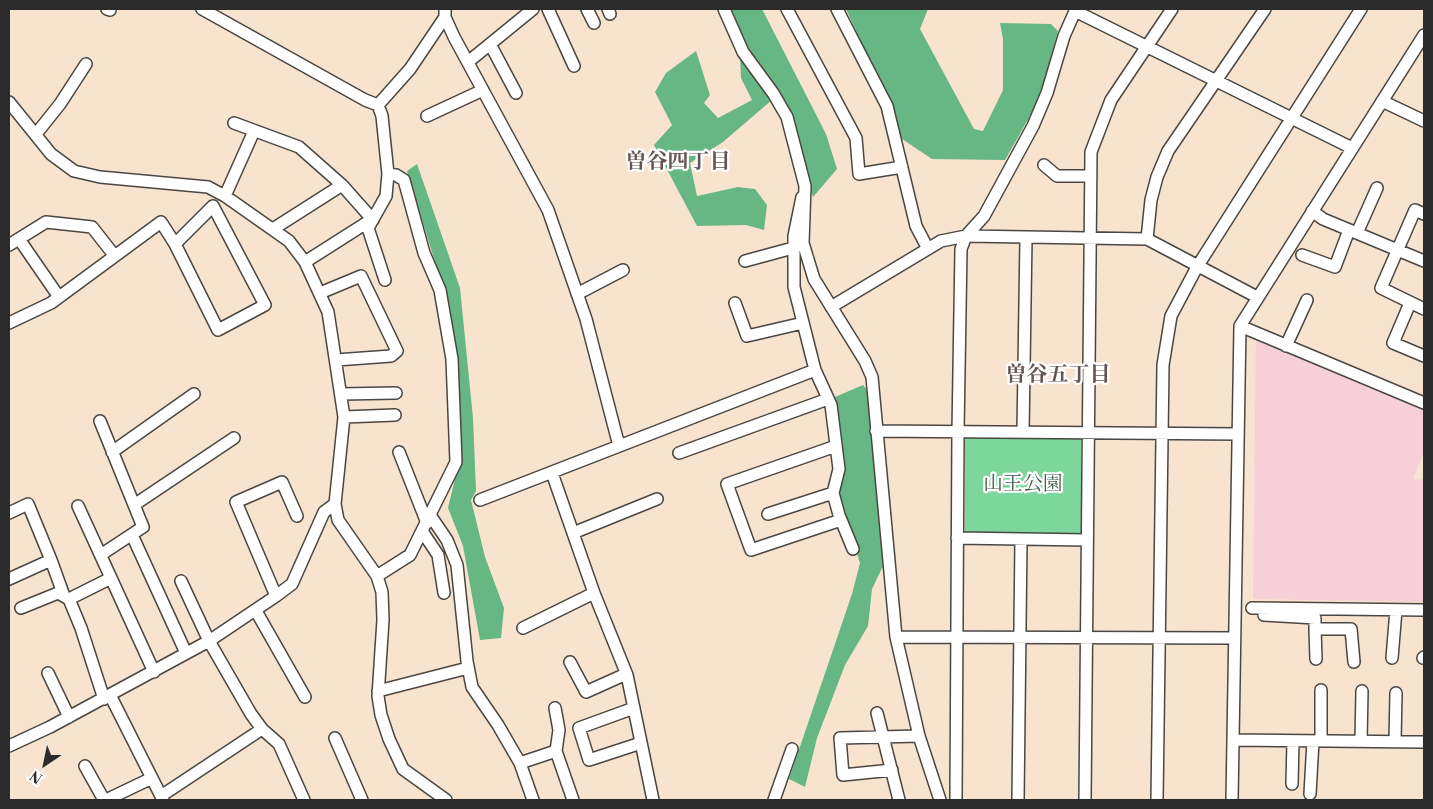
<!DOCTYPE html>
<html>
<head>
<meta charset="utf-8">
<style>
	body { margin:0 }
	#map { position:relative; width:1433px; height:809px; overflow:hidden; background:#f7e3ce; font-family:"Libre Bodoni",serif }
	canvas { display:block }
	.frame { position:absolute; inset:0; border:10px solid #2b2b2b; pointer-events:none }
	.north { position:absolute; left:20px; top:739px; width:50px; height:50px; -webkit-text-stroke:4px #fff; paint-order:stroke; rotate:214deg; font-size:14px; font-weight:700; line-height:20px; text-align:center; color:#2b2b2b }
	.north::after { content:''; display:block; margin:auto; width:18px; height:22px; background:#2b2b2b; clip-path:polygon(50% 0,100% 100%,50% 72%,0 100%) }
</style>
</head>
<body>
<div id="map">
<canvas width="1433" height="809"></canvas>
<div class="frame"></div>
<div class="north">N</div>
</div>
<script>
const c = document.querySelector('canvas').getContext('2d');
c.lineJoin = 'round';
function fill(path, color) {
  c.fillStyle = color;
  c.fill(path, 'evenodd');
}
function poly(rows) {
  const path = new Path2D();
  for (const r of rows) {
    path.moveTo(r[0], r[1]);
    for (let i = 2; i < r.length; i += 2) path.lineTo(r[i], r[i + 1]);
  }
  return path;
}
function strokePath(path, color, width, dash) {
  c.strokeStyle = color;
  c.lineWidth = width;
  c.lineCap = dash ? 'butt' : 'round';
  c.setLineDash(dash || []);
  c.stroke(path);
}
function drawText(font, color, halo, rows, align = 'center') {
  c.font = font + ' "Libre Bodoni","Noto Serif JP",serif';
  c.lineWidth = 4.5;
  c.setLineDash([]);
  c.textBaseline = 'middle';
  c.strokeStyle = halo;
  c.fillStyle = color;
  for (const [text, x, y, turn = 0] of rows) {
    c.save();
    c.translate(x, y);
    c.rotate((+turn || 0) * Math.PI / 180);
    c.textAlign = isNaN(turn) ? turn : align;
    if (halo) c.strokeText(text, 0, 0);
    c.fillText(text, 0, 0);
    c.restore();
  }
}
fill(poly([
	[1256,338,1424,408,1424,452,1413,479,1424,480,1424,602,1253,599]
]), '#f6cfd8');
fill(poly([
	[965,437,1081,437,1081,534,965,533]
]), '#7dd69b');
fill(poly([
	[730,9,762,9,826,134,837,169,813,197,794,131,780,93,723,142,690,163,697,196,738,187,755,189,767,205,764,230,746,225,697,226,654,145,672,125,655,92,666,73,696,51,710,95,704,103,718,118,752,100,741,78,739,34],
	[846,9,928,9,920,29,974,129,983,131,1003,90,1003,39,1000,23,1051,24,1058,31,1039,100,1005,160,932,159,902,139,880,82],
	[417,164,460,288,473,418,476,491,471,500,485,557,504,608,501,638,480,640,463,546,448,508,461,454,447,301,407,171],
	[863,385,869,392,883,566,872,589,868,626,845,665,817,738,805,787,789,779,852,594,860,563,837,494,844,465,835,397]
]), '#66b783');
const minor = poly([
	[107,9,110,10],
	[202,9,365,100,378,105],
	[445,9,445,17,454,37,548,210,586,319,619,446],
	[548,9,574,66],
	[587,9,594,23],
	[608,9,610,14],
	[724,9,743,52,773,93,787,117,805,186,803,243,814,279,865,361,872,377,896,637,919,736,940,800],
	[787,9,856,138,859,174,902,167],
	[837,9,887,106,916,226,928,249],
	[1075,11,1352,148],
	[490,44,516,93],
	[468,62,533,9],
	[1382,101,1424,121],
	[9,102,51,154,74,171,100,177,208,187,225,196,289,241,305,262,328,312,344,417,335,504,338,520,377,576,382,592,383,620,378,696,381,715,389,739,403,769,446,800],
	[378,105,382,116,388,174,386,196,368,228,385,280],
	[378,105,410,69,445,17],
	[427,116,483,90],
	[234,123,299,147,342,185,373,220],
	[36,134,60,104,86,64],
	[1044,165,1057,176,1091,176],
	[225,196,254,131],
	[802,197,794,236,794,287,815,370,831,405,839,469,833,493,839,515,853,549],
	[1312,211,1323,219,1424,261],
	[1424,214,1415,210,1381,288,1424,309],
	[273,229,342,185],
	[1357,233,1377,188],
	[19,239,59,297],
	[1147,239,1151,200,1157,177,1168,151,1265,9],
	[9,245,46,222,92,227,114,255],
	[1302,255,1335,267,1349,230],
	[745,261,793,248],
	[305,262,371,220],
	[320,293,361,276,397,351,391,356,336,360],
	[577,294,623,270],
	[735,303,747,336,803,323],
	[1410,303,1393,343,1424,356],
	[831,307,941,241,966,236,1147,239,1257,297],
	[9,323,51,303,161,222,175,244,218,330,265,305,213,206,175,244],
	[1240,326,1424,403],
	[1286,346,1307,300],
	[341,394,396,393],
	[344,417,395,415],
	[100,421,143,527,102,554],
	[876,431,1237,434],
	[1023,432,1026,237],
	[836,446,727,484,751,550,841,520],
	[112,452,194,394],
	[399,452,427,523],
	[679,453,828,399],
	[552,473,594,593,627,675,653,800],
	[480,500,815,370],
	[134,505,234,438],
	[78,506,111,578],
	[9,513,28,504,51,560,9,579],
	[768,514,833,493],
	[430,515,447,540,457,565,467,661,472,687,498,725,520,763,533,800],
	[422,531,438,555,444,593],
	[573,533,657,499],
	[132,535,186,653],
	[957,538,1087,540],
	[51,560,64,596],
	[377,576,410,555,456,462,452,359,440,290,424,253,404,180,396,175,388,174],
	[181,581,209,641,251,714,262,729,279,744,304,800],
	[276,596,236,502,282,482,297,516],
	[69,599,81,628,104,699],
	[21,608,58,593,69,599,111,578,154,672],
	[1252,608,1424,610],
	[256,611,305,697],
	[1264,615,1315,618,1315,629,1351,629,1354,662],
	[523,628,594,593],
	[1315,629,1316,659],
	[896,637,1234,638],
	[1392,658,1396,610],
	[1423,658,1424,657],
	[570,662,586,692,626,674],
	[48,673,69,717],
	[1321,690,1321,741],
	[378,691,468,668],
	[110,695,163,800],
	[555,708,559,730,556,751,573,800],
	[634,708,579,728,589,760,641,743],
	[877,713,899,800],
	[335,738,362,800],
	[1233,740,1424,742],
	[1361,741,1362,691],
	[1395,741,1396,693],
	[9,746,50,727,209,641,276,596,292,584,324,512,335,504],
	[520,763,556,751],
	[85,766,104,800],
	[892,770,843,775,840,738,919,736],
	[1292,784,1293,741],
	[1310,794,1313,741],
	[161,796,262,729],
	[106,800,152,778],
	[774,800,792,749],
	[956,800,958,431,961,249,966,236,984,216,1033,126,1047,93,1064,36,1076,9],
	[1018,800,1021,540],
	[1085,800,1091,152,1111,100,1172,9],
	[1157,800,1163,365,1171,316,1197,267,1361,9],
	[1232,800,1240,326,1424,35]
]);
strokePath(minor, '#4a4743', 14);
strokePath(minor, '#fff', 11);
drawText('20px', '#445e4d', '#fff', [
	["山王公園",1023,485]
]);
drawText('bold 21px', '#665452', '#fff', [
	["曽谷四丁目",678,163],
	["曽谷五丁目",1058,376]
]);
</script>
</body>
</html>
